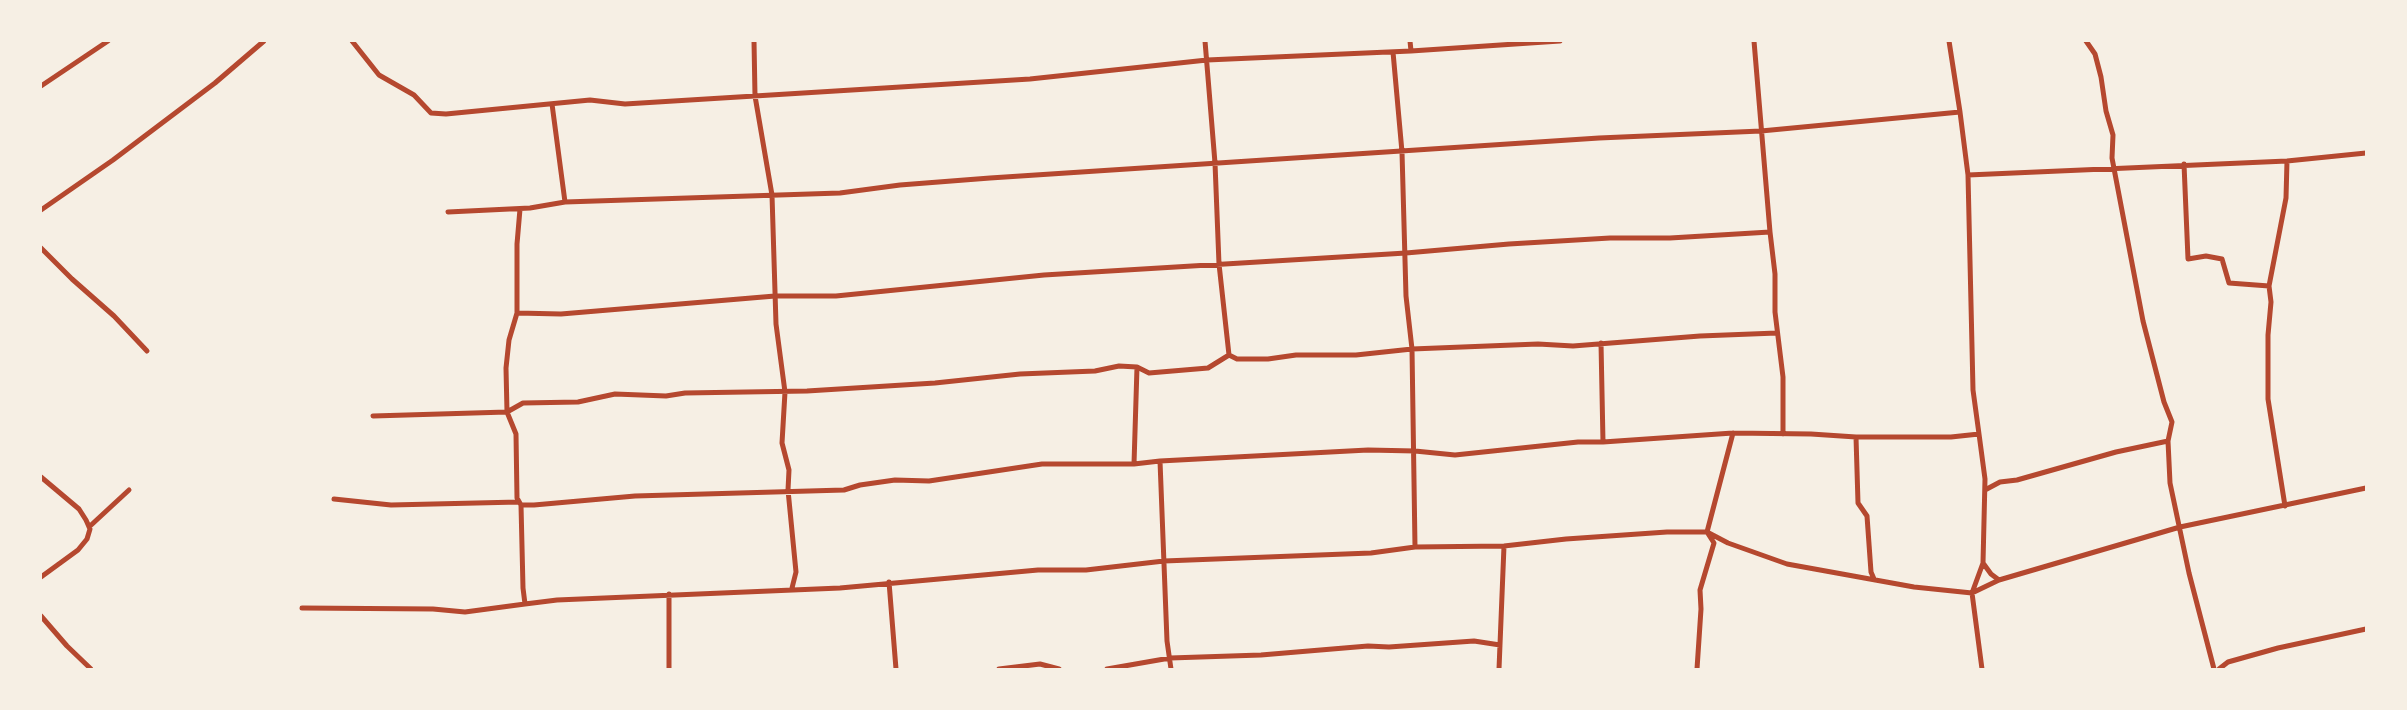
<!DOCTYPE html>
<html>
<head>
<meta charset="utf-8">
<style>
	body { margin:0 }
	#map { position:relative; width:2407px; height:710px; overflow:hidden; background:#f6efe4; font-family:"Fira Sans Condensed",sans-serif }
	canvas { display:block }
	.frame { position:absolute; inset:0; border:42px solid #f6efe4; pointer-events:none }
</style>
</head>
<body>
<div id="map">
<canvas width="2407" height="710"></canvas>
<div class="frame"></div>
</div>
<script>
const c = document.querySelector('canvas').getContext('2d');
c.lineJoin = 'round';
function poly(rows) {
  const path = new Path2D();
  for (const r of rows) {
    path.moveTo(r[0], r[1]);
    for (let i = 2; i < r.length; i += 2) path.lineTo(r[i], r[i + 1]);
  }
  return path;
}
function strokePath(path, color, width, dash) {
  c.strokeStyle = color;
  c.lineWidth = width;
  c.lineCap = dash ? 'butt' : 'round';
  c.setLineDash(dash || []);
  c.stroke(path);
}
strokePath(poly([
	[352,41,379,75,414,95,431,113,446,114,590,100,625,104,1030,79,1207,60,1411,51,1560,41],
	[754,41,755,96,772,195,776,324,785,392,782,443,789,470,788,490,796,572,792,588],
	[1205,41,1215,163,1219,264,1229,355],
	[1410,41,1411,51],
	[2086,41,2095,54,2101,77,2106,111,2113,135,2112,158,2143,321,2164,402,2172,422,2168,441,2170,483,2189,573,2214,669],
	[1393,52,1402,152,1406,296,1412,349,1538,344,1573,346,1700,336,1777,333],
	[41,86,108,41],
	[552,104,565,202],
	[2184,164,2188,259,2206,256,2222,259,2229,283,2269,286],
	[1968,175,2287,161,2366,153],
	[520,209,517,244,517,313,561,314,775,296],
	[41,210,113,160,215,83,264,41],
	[448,212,530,208,565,202,840,193,900,185,990,178,1599,138,1761,131,1960,112,1949,41],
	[1770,232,1775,274,1775,312,1783,377,1783,434],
	[41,248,72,279,114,316,147,351],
	[775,296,836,296,1044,275,1406,253,1509,244,1610,238,1670,238,1770,232,1754,41],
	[517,313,509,340,506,368,507,412,523,403,578,402,615,394,666,396,685,393,807,391,935,383,1020,374,1095,371,1119,366,1137,367,1149,373,1208,368,1229,355,1237,359,1268,359,1296,355,1356,355,1412,349,1415,547,1371,553,1164,561,1086,570,1038,570,840,588,557,600,525,604,523,588,521,505],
	[1601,343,1603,442],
	[373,416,507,412,516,434,517,498,521,505,534,505,635,496,844,490,860,485,895,480,929,481,1042,464,1134,464,1160,461,1368,450,1415,451,1455,455,1578,442,1603,442,1733,433,1811,434,1856,437,1951,437,1979,434,1973,390,1968,175,1960,112],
	[1979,434,1985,479,1983,563,1991,574,1999,580],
	[1856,437,1858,503,1867,516,1871,572,1874,579],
	[1160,461,1167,641,1171,669],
	[1134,464,1137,367],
	[41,477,79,509,86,520,90,529,87,539,78,550,41,577],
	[1985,490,2000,482,2017,480,2116,452,2168,441],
	[334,499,391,505,519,502],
	[2285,506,2268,399,2268,335,2271,302,2269,286,2286,198,2287,161],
	[89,527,129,490],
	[1415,547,1504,546,1566,539,1667,532,1707,532,1728,543,1787,564,1914,587,1972,593,1999,580,2180,527,2366,488],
	[889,582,896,669],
	[669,594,669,669],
	[302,608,433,609,465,612,525,604],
	[41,616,67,646,91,669],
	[999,669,1040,664,1059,669],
	[1107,669,1170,658,1261,655,1368,646,1389,647,1474,641,1500,645],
	[1499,669,1504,546],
	[1697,669,1701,609,1700,590,1714,543,1707,532,1733,433],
	[1982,669,1972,593,1983,563],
	[2219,669,2228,662,2278,648,2366,629]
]), '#b5482f', 5);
</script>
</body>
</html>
